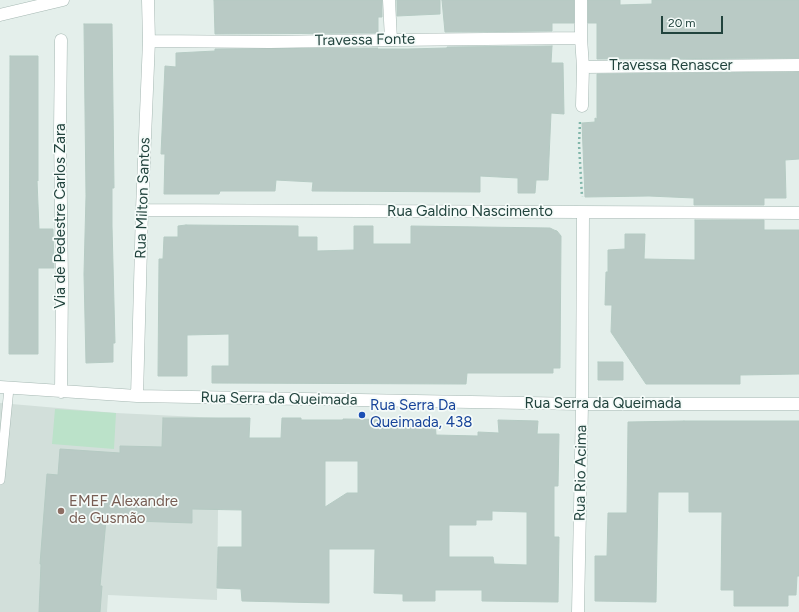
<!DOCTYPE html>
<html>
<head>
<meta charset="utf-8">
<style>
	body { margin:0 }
	#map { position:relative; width:799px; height:612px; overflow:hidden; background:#e4efeb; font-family:Figtree,sans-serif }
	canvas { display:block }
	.scale { position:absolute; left:661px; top:16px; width:62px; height:18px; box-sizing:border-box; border:2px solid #21433d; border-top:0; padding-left:5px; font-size:12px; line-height:14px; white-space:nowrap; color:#21433d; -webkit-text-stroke:3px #f5fbf9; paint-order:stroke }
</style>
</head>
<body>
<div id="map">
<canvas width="799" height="612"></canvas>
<div class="scale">20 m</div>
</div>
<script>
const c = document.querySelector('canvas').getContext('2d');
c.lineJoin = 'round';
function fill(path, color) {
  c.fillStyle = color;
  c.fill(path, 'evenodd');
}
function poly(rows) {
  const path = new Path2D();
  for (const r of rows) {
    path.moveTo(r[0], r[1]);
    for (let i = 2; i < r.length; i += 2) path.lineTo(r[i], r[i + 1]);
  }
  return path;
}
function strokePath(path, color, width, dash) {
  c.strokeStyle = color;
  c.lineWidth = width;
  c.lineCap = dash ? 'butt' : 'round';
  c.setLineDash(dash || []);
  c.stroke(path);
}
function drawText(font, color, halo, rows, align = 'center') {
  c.font = font + ' Figtree,sans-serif';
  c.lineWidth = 3.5;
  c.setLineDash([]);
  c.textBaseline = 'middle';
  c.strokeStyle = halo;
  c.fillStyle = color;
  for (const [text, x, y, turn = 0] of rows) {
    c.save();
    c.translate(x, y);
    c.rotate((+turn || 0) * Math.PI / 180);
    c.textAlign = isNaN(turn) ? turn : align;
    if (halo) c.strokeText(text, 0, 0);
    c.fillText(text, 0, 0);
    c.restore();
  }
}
fill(poly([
	[0,403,116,413,219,418,217,600,108,595,107,612,0,612]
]), '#d2dfda');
fill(poly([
	[55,409,116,413,114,449,52,444]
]), '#bbe2c9');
const building = poly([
	[214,0,382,0,382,17,378,17,378,33,215,34,214,0],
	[397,0,440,0,440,14,397,16,397,0],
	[442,0,574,0,574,23,552,23,552,31,445,32,442,0],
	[588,0,620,0,620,5,652,4,652,0,799,0,799,58,597,59,597,23,588,23,588,0],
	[84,24,112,24,114,188,112,188,112,226,115,343,113,343,113,362,86,363,84,274,86,196,84,24],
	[552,46,551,63,563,63,564,114,551,113,548,180,536,180,535,193,518,193,518,178,480,176,480,192,312,191,313,182,276,180,275,191,220,191,219,194,164,194,165,154,161,154,165,66,176,67,176,53,215,51,215,49,378,48,377,49,407,49,447,48,447,47,552,46],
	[10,56,38,56,38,181,37,180,39,229,53,229,54,268,38,268,38,354,9,354,10,56],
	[799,72,799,159,785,160,786,198,764,198,764,205,694,205,694,198,649,196,585,197,582,123,595,122,595,118,597,119,597,74,799,72],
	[695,220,764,220,764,230,799,230,799,374,740,375,740,384,646,384,611,332,612,305,605,305,606,272,608,272,608,250,625,249,625,234,645,234,644,259,695,260,695,220],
	[186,225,298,226,298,237,317,237,317,251,354,250,354,226,373,226,373,244,411,244,411,226,550,228,554,230,557,231,561,236,560,368,553,368,553,373,467,373,466,384,212,383,212,366,229,366,229,334,187,335,187,376,158,376,159,259,163,259,164,237,178,237,178,226,186,225],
	[598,362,623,362,623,380,598,380,598,362],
	[163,418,250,418,249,438,281,438,282,418,301,418,301,420,343,420,343,419,435,420,436,435,478,436,478,432,499,433,498,420,538,421,537,434,559,434,558,486,554,486,554,537,559,537,558,602,482,601,482,590,435,590,435,601,403,601,403,594,374,593,375,549,329,549,329,603,242,601,241,589,217,588,218,547,242,547,242,510,192,509,192,523,106,520,100,586,102,586,100,612,39,612,41,564,40,564,47,474,58,475,60,449,120,453,120,446,162,447,163,418],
	[325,461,358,461,358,493,347,493,325,507,325,461],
	[492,511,527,512,527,565,494,564,493,557,449,557,449,525,476,525,476,520,492,520,492,511],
	[684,421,799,421,799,576,797,576,796,595,788,595,788,606,734,606,734,590,721,590,722,512,689,512,689,492,658,492,656,602,595,601,595,556,607,556,608,513,627,513,628,422,684,421]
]);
fill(building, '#b9cac5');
strokePath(building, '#b5cac3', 1);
const lane = poly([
	[0,480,9,388]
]);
const street = poly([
	[389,0,391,40],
	[581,0,581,38,583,67,582,106],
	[0,15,63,0],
	[149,41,270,42,391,40,581,38],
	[583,67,799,65],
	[142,210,799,213],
	[0,387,137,396,582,404,799,404],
	[61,392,62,284,60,131,61,40],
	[137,396,142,210,149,41,148,0],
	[578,612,582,404,583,213]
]);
strokePath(lane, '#a6b8b3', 10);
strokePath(street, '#a6b8b3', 13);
strokePath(poly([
	[580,122,579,144,582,197]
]), '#81b6aa', 2.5, [2, 3]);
strokePath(lane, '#fff', 9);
strokePath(street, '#fff', 12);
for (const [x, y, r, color] of [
	[362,415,4,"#1a4fb4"],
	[61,511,4,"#8d6e63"]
]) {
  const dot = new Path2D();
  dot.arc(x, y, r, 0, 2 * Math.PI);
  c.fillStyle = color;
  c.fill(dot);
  strokePath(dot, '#f5fbf9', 1.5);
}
drawText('15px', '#21433d', '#f5fbf9', [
	["Travessa Fonte",365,40,-1],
	["Travessa Renascer",671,66],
	["Rua Milton Santos",143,198,-88],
	["Rua Galdino Nascimento",470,212],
	["Via de Pedestre Carlos Zara",61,216,-90],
	["Rua Serra da Queimada",279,399,1],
	["Rua Serra da Queimada",603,404],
	["Rua Rio Acima",581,473,-89]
]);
drawText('15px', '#164399', '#f5fbf9', [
	["Rua Serra Da",370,406],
	["Queimada, 438",370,423]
], 'left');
drawText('15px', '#785e54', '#f5fbf9', [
	["EMEF Alexandre",69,502],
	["de Gusmão",69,519]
], 'left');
</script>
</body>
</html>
